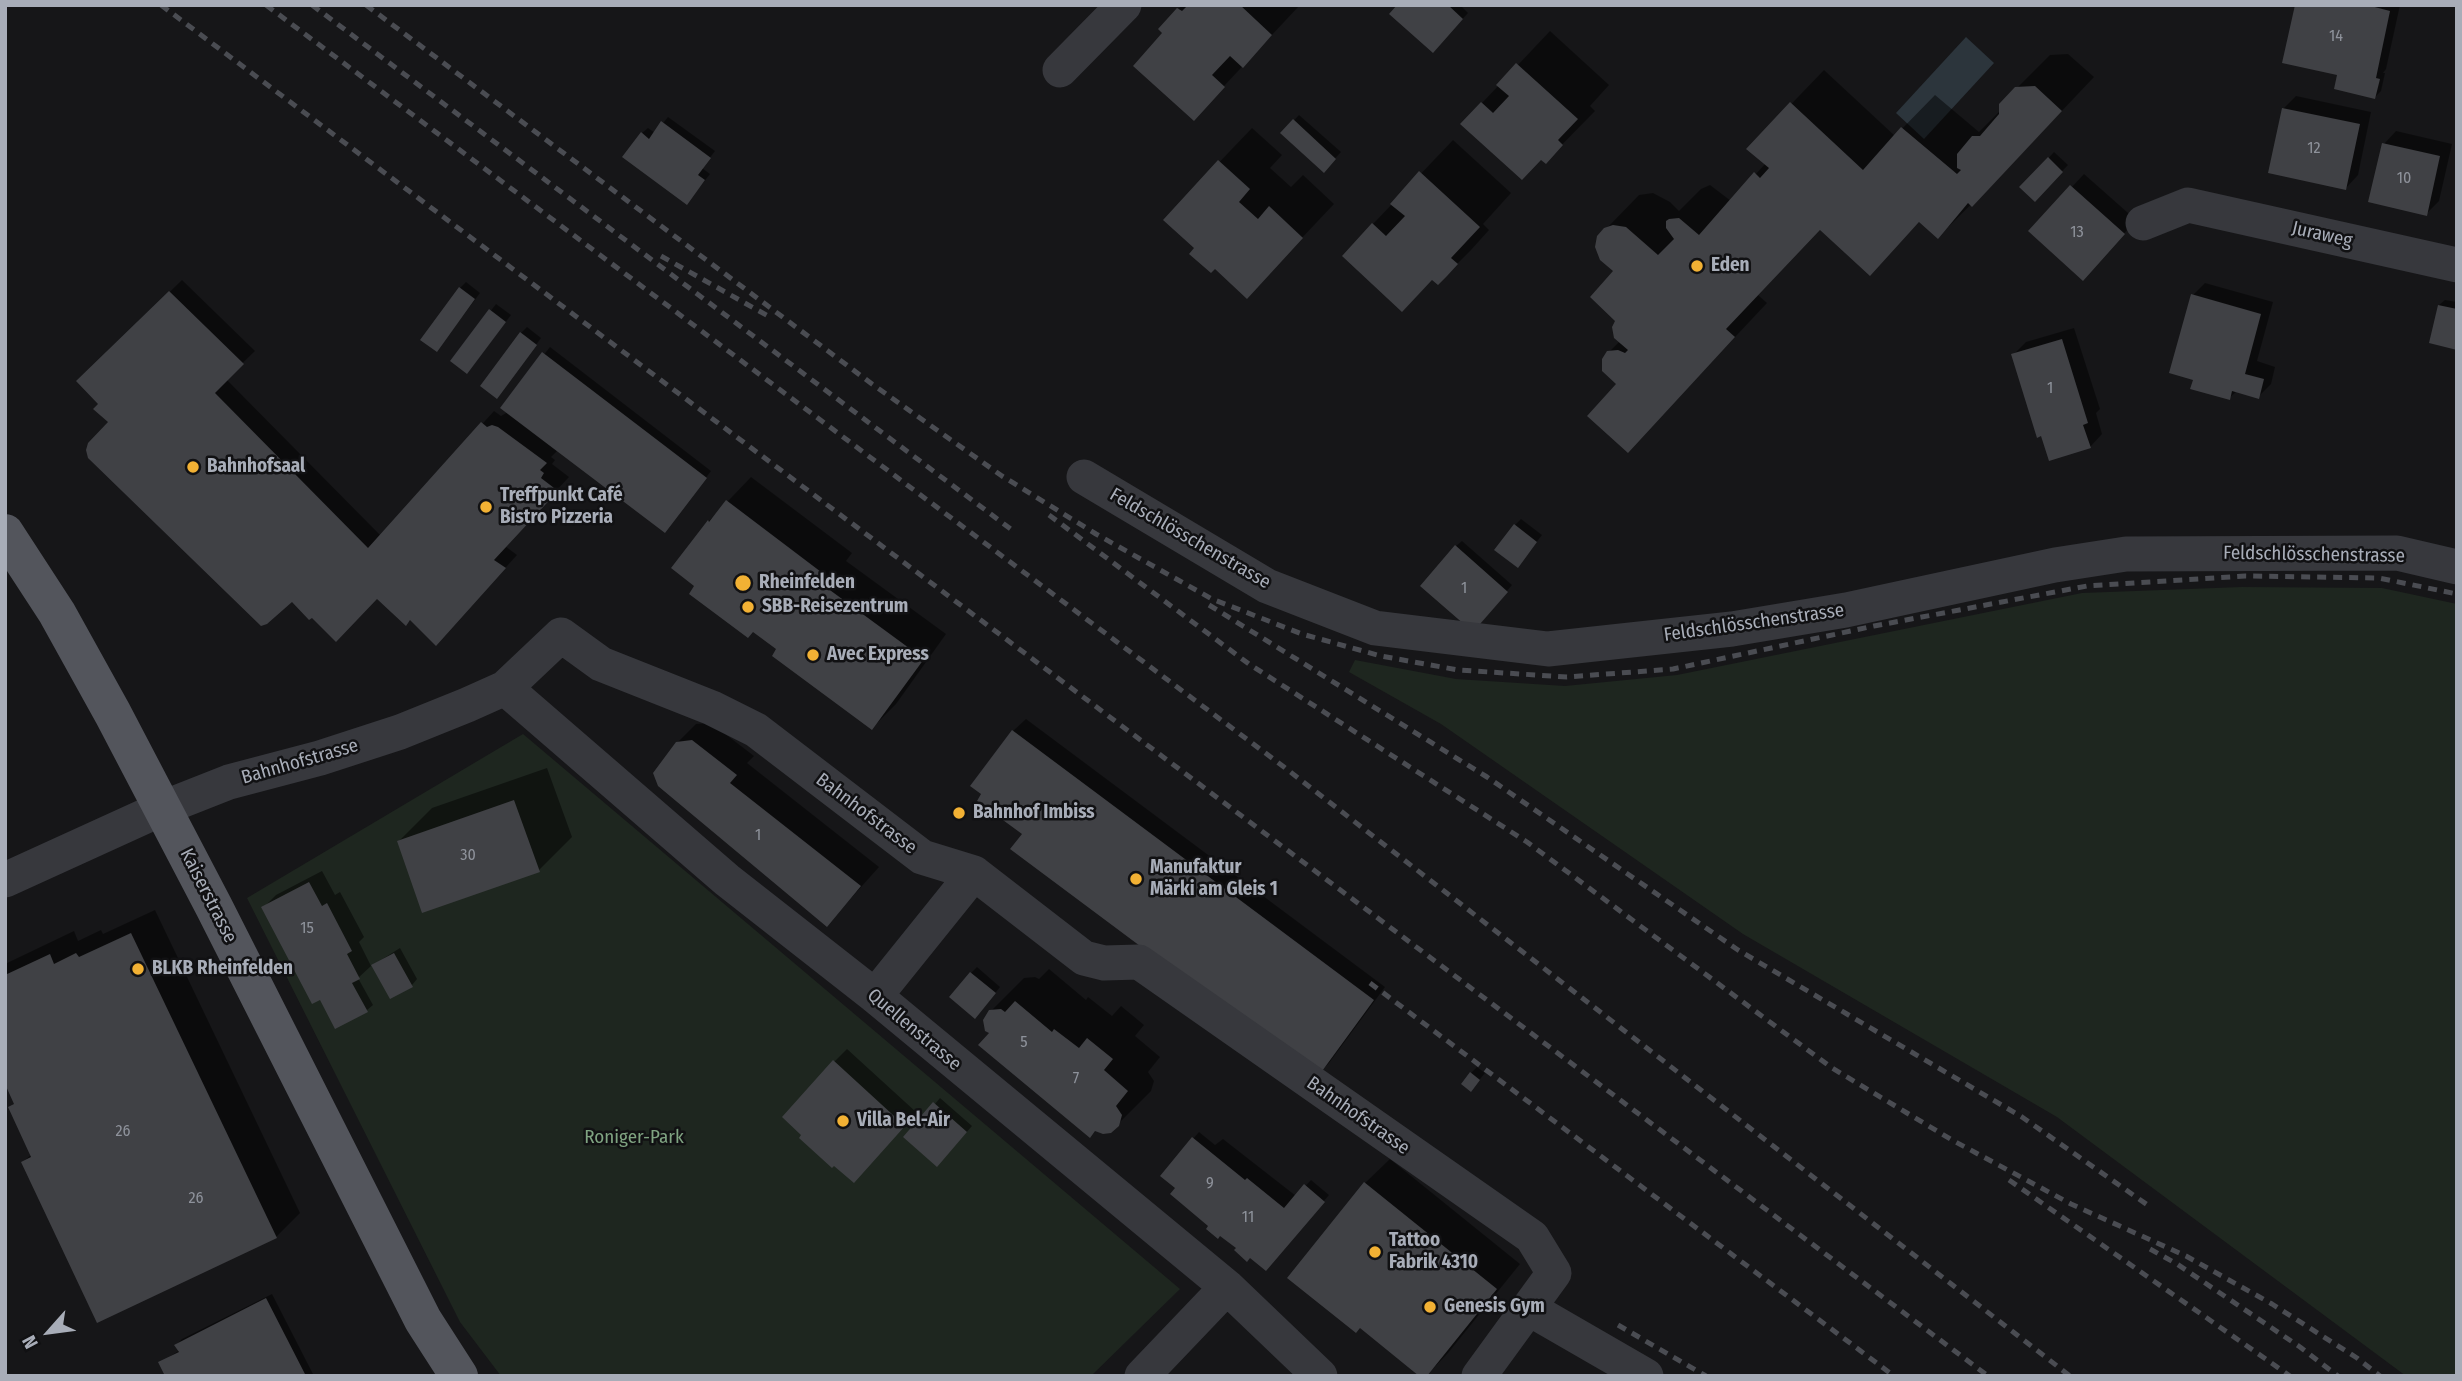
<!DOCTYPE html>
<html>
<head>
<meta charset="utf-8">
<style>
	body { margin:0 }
	#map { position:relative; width:2462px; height:1381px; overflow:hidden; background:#161618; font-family:"Fira Sans Condensed",sans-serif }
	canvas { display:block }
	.frame { position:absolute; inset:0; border:7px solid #a8adb8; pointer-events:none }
	.north { position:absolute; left:14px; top:1297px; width:70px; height:70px; -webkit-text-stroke:5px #111113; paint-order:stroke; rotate:242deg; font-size:19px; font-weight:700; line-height:28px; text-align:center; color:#a8adb8 }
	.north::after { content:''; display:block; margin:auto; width:24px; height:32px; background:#a8adb8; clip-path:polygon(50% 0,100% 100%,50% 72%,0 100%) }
</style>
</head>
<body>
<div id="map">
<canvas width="2462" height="1381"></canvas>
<div class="frame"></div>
<div class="north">N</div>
</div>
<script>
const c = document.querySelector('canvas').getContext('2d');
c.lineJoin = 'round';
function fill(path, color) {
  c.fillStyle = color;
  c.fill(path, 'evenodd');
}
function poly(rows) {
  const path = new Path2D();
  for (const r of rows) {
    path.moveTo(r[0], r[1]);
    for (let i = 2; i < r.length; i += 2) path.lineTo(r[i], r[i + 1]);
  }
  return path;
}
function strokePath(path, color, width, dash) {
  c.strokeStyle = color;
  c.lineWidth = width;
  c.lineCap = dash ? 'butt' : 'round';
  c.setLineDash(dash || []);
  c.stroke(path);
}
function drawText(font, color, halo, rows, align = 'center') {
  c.font = font + ' "Fira Sans Condensed",sans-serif';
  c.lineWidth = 5;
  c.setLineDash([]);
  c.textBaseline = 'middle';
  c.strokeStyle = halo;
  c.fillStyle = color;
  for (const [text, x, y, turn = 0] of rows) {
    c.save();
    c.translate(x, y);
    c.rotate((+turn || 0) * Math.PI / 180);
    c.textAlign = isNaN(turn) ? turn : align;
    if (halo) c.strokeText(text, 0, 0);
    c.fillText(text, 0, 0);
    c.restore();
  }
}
fill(poly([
	[2242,587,2382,588,2457,604,2457,1376,2406,1376,2057,1117,1743,934,1441,724,1349,672,1355,660,1456,679,1565,686,1677,675,2082,593],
	[523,734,1180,1289,1091,1376,501,1376,460,1322,247,898]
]), '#1e261f');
fill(poly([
	[1966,37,1994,63,1924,139,1896,113]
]), '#2c353c');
fill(poly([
	[1182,5,1300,5,1194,118,1165,33,1160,29],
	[1399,5,1460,5,1468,13,1433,51],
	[2297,5,2400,5,2386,69,2383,73,2385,73,2381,91,2375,97],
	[1550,31,1609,85,1590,106,1595,111,1546,161,1482,103],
	[2068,54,2094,77,2005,171,1938,237,1920,221,1870,273,1821,229,1758,295,1767,303,1628,451,1618,383,1609,352,1620,341,1616,271,1606,229,1639,195,1653,193,1670,202,1679,211,1701,189,1710,185,1731,201,1766,163,1749,148,1824,70,1895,136,1935,95,1979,132,2001,110,2016,89,2050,55],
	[2296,96,2371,112,2358,175,2346,188,2283,109],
	[1299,115,1341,152,1324,170,1282,133],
	[668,117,715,151,702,168,710,174,692,197,642,133,648,128,655,133],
	[1252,128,1282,155,1270,168,1291,187,1303,175,1334,204,1247,296,1165,219],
	[2396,131,2452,144,2439,201,2426,214,2384,144],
	[1453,140,1511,193,1483,224,1489,230,1471,250,1438,283,1433,279,1402,309,1373,224],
	[2054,152,2068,165,2035,199,2022,187],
	[2084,174,2136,220,2095,266,2031,231],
	[182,280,255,351,226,379,381,536,494,411,501,416,508,412,502,407,550,347,711,471,670,525,558,450,551,457,555,460,552,464,569,477,505,546,517,555,448,631,412,618,406,624,377,597,110,422,100,404,78,381],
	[466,282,480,293,442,344,460,288],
	[2205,283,2273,302,2257,361,2275,367,2271,384,2258,397,2237,391,2229,398,2195,378,2193,295],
	[2445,300,2457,302,2457,348,2439,305],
	[496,304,511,315,472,366,452,361],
	[527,327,541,338,502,391,521,333],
	[2074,328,2100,409,2096,413,2102,434,2090,447,2013,355,2026,342],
	[751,477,852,553,846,561,946,634,896,704,872,728,778,648,674,568,709,521],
	[1521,519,1542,535,1518,566,1515,525],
	[1462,541,1512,585,1479,624,1456,546],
	[1026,719,1385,987,1329,1063,1317,1075,1024,833,973,786,1013,731],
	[711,723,754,756,747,763,879,867,827,925,677,743,696,724],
	[547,768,572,837,539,870,399,841,432,808],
	[322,871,335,895,340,892,364,937,359,942,371,966,358,978,373,1005,367,1010,322,1001,264,907,276,895],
	[155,910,300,1213,276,1237,23,1162,32,1154,10,1108,16,1102,5,1080,5,964,74,931,78,941,101,930,103,934],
	[400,948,417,979,412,985,373,965],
	[977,967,1000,987,981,1011,971,973],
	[1049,969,1086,1000,1088,997,1112,1016,1121,1006,1144,1025,1135,1036,1160,1057,1148,1072,1154,1081,1151,1091,1117,1125,991,1032,990,1012,1024,978,1035,977,1039,979],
	[847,1049,916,1112,866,1168,834,1062],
	[1477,1067,1485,1073,1476,1084,1471,1073],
	[940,1098,972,1126,943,1159,935,1104],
	[1199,1132,1215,1145,1223,1139,1296,1196,1311,1180,1329,1195,1271,1263,1238,1248,1211,1225,1182,1182,1162,1175],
	[1390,1159,1520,1264,1448,1353,1426,1376,1361,1326,1289,1277,1365,1183],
	[272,1294,314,1376,167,1376,160,1363,180,1350,176,1345,182,1339]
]), '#0007');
fill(poly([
	[1188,5,1240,5,1272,35,1243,68,1230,56,1212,75,1225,87,1194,121,1133,66,1162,33,1158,29,1177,8,1182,11],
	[1397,5,1448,5,1463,19,1433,53,1389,14],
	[2295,5,2367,5,2390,11,2376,78,2380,79,2375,99,2334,89,2337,75,2282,63],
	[1516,63,1578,119,1558,140,1563,145,1546,164,1541,160,1522,180,1460,124,1481,102,1493,113,1509,96,1496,85],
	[2035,86,2062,111,1972,207,1968,203,1938,239,1919,222,1870,276,1820,230,1726,329,1735,337,1628,453,1587,416,1616,384,1602,371,1602,359,1607,351,1618,350,1625,353,1628,350,1614,338,1612,327,1615,321,1590,297,1613,271,1600,260,1595,247,1597,236,1604,228,1613,225,1626,227,1658,255,1674,239,1666,228,1666,221,1669,219,1679,218,1699,235,1754,172,1760,178,1769,168,1746,149,1790,102,1863,170,1901,127,1957,174,1961,170,1957,168,1957,154,1972,136,1980,136,1999,114,1999,104,2015,87],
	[2282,108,2360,124,2346,190,2268,173],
	[1293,119,1336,159,1324,173,1280,133],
	[661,121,711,158,698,175,705,180,687,205,622,157,641,132,649,139],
	[2382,143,2440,156,2427,216,2368,202],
	[2048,157,2063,172,2035,202,2019,187],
	[1218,160,1250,189,1239,202,1258,219,1269,206,1303,238,1247,299,1215,269,1211,273,1189,254,1194,248,1163,220],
	[1419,171,1480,227,1451,258,1458,264,1447,276,1438,285,1432,280,1402,312,1342,256,1372,223,1386,236,1405,216,1390,204],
	[2070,185,2125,234,2083,281,2028,231],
	[459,287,475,299,437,352,420,340],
	[169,291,244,364,215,393,368,548,481,422,487,427,492,425,498,427,547,463,540,470,544,473,541,478,558,491,494,560,506,568,436,646,410,620,406,626,377,599,336,642,312,618,309,620,292,602,267,624,261,626,88,458,86,450,88,443,108,422,93,409,98,404,76,381],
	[2191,294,2261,314,2245,374,2264,379,2259,399,2232,391,2230,400,2190,389,2193,380,2169,373],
	[2438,305,2457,309,2457,350,2429,343],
	[489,309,506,322,467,374,450,361],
	[520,332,537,345,497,399,480,386],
	[2062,339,2088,423,2083,425,2091,448,2049,461,2041,436,2037,438,2011,354],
	[542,352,707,478,665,533,500,408],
	[726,500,829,578,823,585,924,659,872,730,772,656,776,649,753,632,748,638,689,594,694,586,671,568,708,520,709,522],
	[1514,524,1537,542,1518,568,1494,550],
	[1455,545,1508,592,1473,632,1420,586],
	[1012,730,1374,1000,1317,1078,1010,849,1022,834,977,801,981,794,970,786],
	[692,740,737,775,730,783,861,886,827,927,658,786,653,773,676,742],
	[514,800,540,872,422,913,397,841],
	[309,882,322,906,327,903,352,951,347,954,360,979,352,983,368,1012,335,1029,320,1000,312,1004,261,907],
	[131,933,277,1238,97,1323,21,1162,31,1157,8,1107,14,1104,5,1084,5,975,50,954,54,964,76,953,79,957],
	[394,953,413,987,390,999,371,965],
	[970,972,996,993,975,1019,949,997],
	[1015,1001,1052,1032,1054,1029,1079,1048,1087,1038,1113,1059,1104,1070,1128,1091,1116,1106,1122,1115,1119,1126,1111,1133,1103,1134,1095,1131,1090,1138,978,1045,989,1033,985,1031,983,1020,989,1010,1001,1009,1005,1012],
	[833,1060,905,1126,854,1183,834,1166,832,1168,799,1138,801,1135,782,1117],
	[1470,1072,1480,1080,1471,1092,1461,1084],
	[933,1102,967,1132,937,1167,903,1137],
	[1192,1137,1245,1180,1247,1178,1284,1208,1304,1184,1325,1202,1266,1271,1250,1258,1247,1262,1234,1250,1236,1248,1220,1236,1218,1239,1206,1229,1208,1226,1170,1194,1175,1188,1160,1176],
	[1364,1182,1497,1289,1427,1376,1419,1376,1360,1328,1356,1333,1287,1278],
	[266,1298,306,1376,165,1376,158,1362,179,1352,174,1345]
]), '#404145');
strokePath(poly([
	[1060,70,1124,5],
	[2143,223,2188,205,2457,265],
	[1084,477,1267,586,1375,628,1548,649,1732,629,1846,610,2055,565,2126,554,2397,553,2457,567],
	[505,688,727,880,875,996,1227,1287,1320,1376],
	[5,880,163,808,229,782,320,758,400,732,467,705,505,688,561,635,601,664,712,708,756,730,922,857,974,873,1084,958,1104,963,1139,962,1532,1237,1554,1273,1479,1376],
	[875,996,974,873],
	[1530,1309,1646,1376],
	[1142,1376,1227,1287]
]), '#37383d', 35);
strokePath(poly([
	[5,533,57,613,113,714,214,907,423,1320,459,1376]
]), '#53555c', 38);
strokePath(poly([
	[161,5,1988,1376],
	[266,5,1284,767,2070,1376],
	[312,5,1012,530],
	[366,5,872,384,1002,476,1096,534,1212,599,1302,634,1381,656,1458,670,1567,677,1673,669,1874,626,2087,586,2245,576,2379,578,2457,594],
	[661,256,768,316],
	[1049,515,1249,664,1527,842,1832,1068,1952,1140,2071,1204,2186,1256,2272,1304,2357,1358,2380,1376],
	[1209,605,1487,777,1738,950,2022,1117,2149,1206],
	[1370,983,1894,1376],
	[2009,1180,2290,1376],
	[2150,1249,2177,1264,2300,1347,2338,1376],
	[1618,1325,1706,1376]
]), '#4a4c52', 5, [9, 7]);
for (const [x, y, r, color] of [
	[1697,266,7,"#f2b134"],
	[193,467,7,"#f2b134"],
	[486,507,7,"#f2b134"],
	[743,583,9,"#f2b134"],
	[748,607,7,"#f2b134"],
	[813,655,7,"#f2b134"],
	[959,813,7,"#f2b134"],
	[1136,879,7,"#f2b134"],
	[138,969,7,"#f2b134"],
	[843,1121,7,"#f2b134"],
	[1375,1252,7,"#f2b134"],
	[1430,1307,7,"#f2b134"]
]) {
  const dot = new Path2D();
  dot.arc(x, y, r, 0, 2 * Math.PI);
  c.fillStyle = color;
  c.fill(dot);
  strokePath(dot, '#111113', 2.5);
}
drawText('16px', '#8e929b', null, [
	["14",2336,37],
	["12",2314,149],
	["10",2404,179],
	["13",2077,233],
	["1",2050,389],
	["1",1464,589],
	["1",758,836],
	["30",468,856],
	["15",307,929],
	["5",1024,1043],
	["7",1076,1079],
	["26",123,1132],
	["9",1210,1184],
	["26",196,1199],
	["11",1248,1218]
]);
drawText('19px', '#a8adb8', '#111113', [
	["Juraweg",2322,235,13],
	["Feldschlösschenstrasse",1190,539,30],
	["Feldschlösschenstrasse",2314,555,1],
	["Feldschlösschenstrasse",1754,623,-8],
	["Bahnhofstrasse",300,762,-16],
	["Bahnhofstrasse",866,814,37],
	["Kaiserstrasse",208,896,63],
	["Quellenstrasse",914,1030,40],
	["Bahnhofstrasse",1358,1116,35]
]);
drawText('bold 19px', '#a8adb8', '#111113', [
	["Eden",1711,266],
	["Bahnhofsaal",207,467],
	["Treffpunkt Café",500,496],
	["Bistro Pizzeria",500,518],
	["Rheinfelden",759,583],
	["SBB-Reisezentrum",762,607],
	["Avec Express",827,655],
	["Bahnhof Imbiss",973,813],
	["Manufaktur",1150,868],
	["Märki am Gleis 1",1150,890],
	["BLKB Rheinfelden",152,969],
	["Villa Bel-Air",857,1121],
	["Tattoo",1389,1241],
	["Fabrik 4310",1389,1263],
	["Genesis Gym",1444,1307]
], 'left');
drawText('19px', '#7fa381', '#111113', [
	["Roniger-Park",634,1138]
]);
</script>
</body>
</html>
